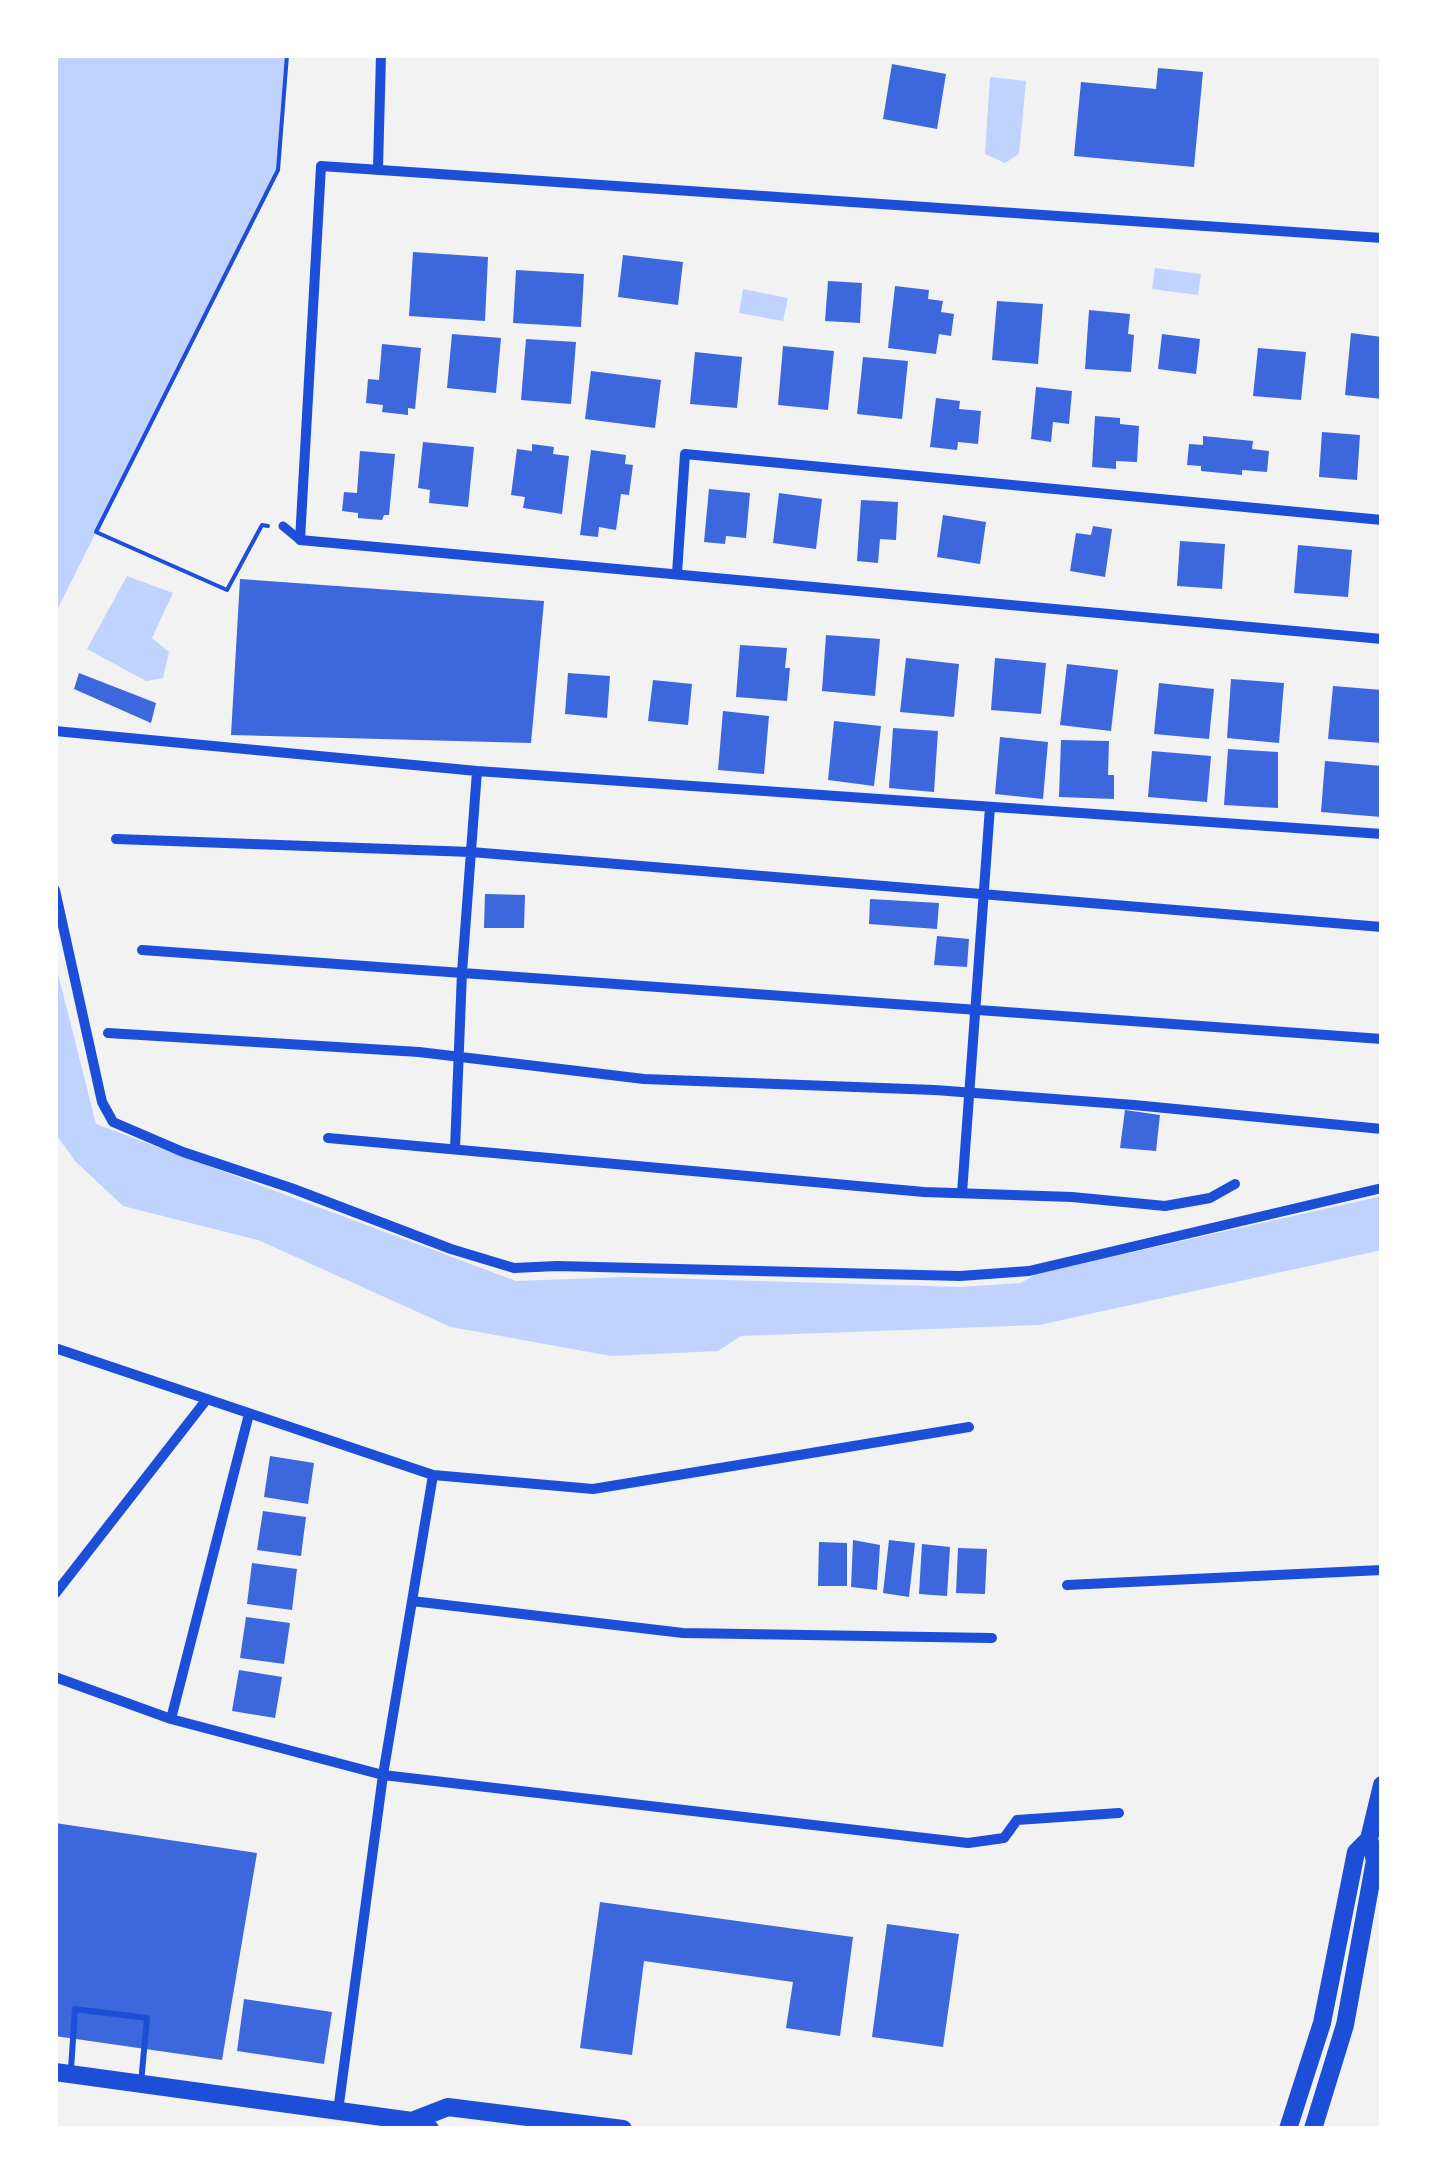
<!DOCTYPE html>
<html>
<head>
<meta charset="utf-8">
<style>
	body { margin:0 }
	#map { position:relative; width:1437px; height:2184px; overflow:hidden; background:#f2f2f2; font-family:Roboto,sans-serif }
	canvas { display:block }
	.frame { position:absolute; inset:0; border:58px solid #fff; pointer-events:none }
</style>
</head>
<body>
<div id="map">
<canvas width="1437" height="2184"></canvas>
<div class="frame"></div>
</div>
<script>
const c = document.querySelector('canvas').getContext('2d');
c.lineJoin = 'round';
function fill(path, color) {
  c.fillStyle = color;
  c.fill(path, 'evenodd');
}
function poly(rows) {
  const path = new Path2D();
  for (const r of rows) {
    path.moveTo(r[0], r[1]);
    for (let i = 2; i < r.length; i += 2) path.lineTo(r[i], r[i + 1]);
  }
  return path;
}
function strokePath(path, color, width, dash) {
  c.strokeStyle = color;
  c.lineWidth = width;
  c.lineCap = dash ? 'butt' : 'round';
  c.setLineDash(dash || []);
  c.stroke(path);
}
fill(poly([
	[55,55,287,55,278,170,55,614],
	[990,77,1026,81,1019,154,1005,163,985,154],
	[1155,268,1201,274,1198,295,1152,289],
	[743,289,788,298,783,321,739,313],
	[127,576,173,593,152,638,169,652,163,678,146,681,87,649],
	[55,962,96,1124,516,1281,626,1277,960,1287,1021,1283,1036,1274,1382,1196,1382,1250,1039,1325,741,1336,718,1351,611,1356,451,1327,258,1240,123,1206,75,1161,55,1133]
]), '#bfd3fe');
fill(poly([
	[892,64,946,74,937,129,883,119],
	[1158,68,1203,72,1194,167,1074,156,1081,82,1156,89],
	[413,252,488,257,485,321,409,316],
	[623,255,683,262,678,305,618,297],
	[516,270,584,274,581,327,513,323],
	[828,281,862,283,860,323,825,321],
	[895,286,929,290,928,299,943,301,941,312,954,314,951,336,939,334,936,354,888,348],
	[997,301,1043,304,1038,364,992,360],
	[1089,310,1130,314,1128,334,1134,335,1131,372,1085,369],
	[1351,333,1382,337,1382,399,1345,395],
	[452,334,501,338,496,393,447,388],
	[1162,334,1200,339,1196,374,1158,369],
	[526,339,576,342,571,404,521,400],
	[382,344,421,348,415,409,408,408,408,415,382,412,383,405,366,403,368,379,379,380],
	[783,346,834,351,828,410,778,405],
	[1258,348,1306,352,1301,400,1253,396],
	[695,352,742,357,737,408,690,404],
	[863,357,908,361,902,419,857,414],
	[591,371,661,380,655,428,585,419],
	[1036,387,1072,391,1069,424,1053,422,1051,442,1031,439],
	[936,398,960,401,959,409,981,411,978,444,958,442,957,450,930,447],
	[1095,416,1120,418,1120,424,1139,426,1137,462,1116,461,1116,469,1092,467],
	[1322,432,1360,435,1357,480,1319,477],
	[1203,436,1253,441,1252,449,1269,451,1267,472,1242,470,1242,475,1201,471,1201,466,1187,465,1189,444,1203,445],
	[423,442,474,447,468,507,429,503,430,490,418,488],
	[532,444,554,447,553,454,569,456,562,514,523,508,525,497,511,495,517,449,532,451],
	[591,450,626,455,625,464,633,465,629,495,621,494,616,530,599,527,598,537,580,535],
	[360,451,395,454,389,515,384,515,382,520,358,518,358,513,342,511,344,492,357,493],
	[709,489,750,493,746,538,726,536,725,544,704,542],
	[779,493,822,499,816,549,773,543],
	[861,500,898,502,896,540,880,539,878,563,857,561],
	[943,515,986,522,980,564,937,557],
	[1093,526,1112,529,1105,577,1070,571,1076,533,1091,535],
	[1180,541,1225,544,1222,589,1177,586],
	[1298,545,1352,550,1348,597,1294,593],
	[240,579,544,601,531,743,231,735],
	[826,635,880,639,875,696,822,691],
	[740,645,787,648,785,668,790,668,787,701,736,697],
	[906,658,959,664,954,717,900,712],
	[995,658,1046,663,1041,714,991,710],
	[1067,664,1118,670,1111,731,1060,725],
	[79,673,156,703,151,723,74,689],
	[568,673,610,676,607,718,565,714],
	[1231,679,1284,683,1279,743,1227,738],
	[653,680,692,684,688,725,648,721],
	[1159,683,1214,689,1209,739,1154,734],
	[1333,686,1382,690,1382,743,1328,739],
	[723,711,769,716,764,774,718,770],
	[834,721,881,726,874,786,828,780],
	[893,728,938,731,934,792,889,788],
	[1000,737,1048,742,1043,799,995,794],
	[1061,740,1109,741,1108,775,1114,775,1114,799,1059,797],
	[1228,749,1278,752,1278,808,1224,805],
	[1152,751,1211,756,1207,802,1148,797],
	[1325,761,1382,766,1381,817,1321,812],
	[485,894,525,895,524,928,484,928],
	[870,899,939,903,937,929,869,924],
	[937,936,969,939,967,967,934,965],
	[1125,1110,1160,1115,1156,1151,1120,1148],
	[270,1456,314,1463,308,1504,264,1497],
	[263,1511,306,1517,301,1556,257,1550],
	[853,1540,880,1545,877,1590,851,1587],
	[889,1540,915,1543,909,1597,883,1593],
	[819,1542,847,1543,847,1586,818,1586],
	[922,1544,950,1547,947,1596,919,1594],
	[958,1548,987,1549,985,1594,956,1593],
	[252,1563,297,1569,292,1610,247,1604],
	[246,1617,290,1623,284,1664,240,1658],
	[239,1670,282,1677,275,1718,232,1711],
	[55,1823,257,1853,222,2060,55,2036],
	[600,1902,853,1937,840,2036,786,2028,793,1982,644,1961,632,2055,580,2048],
	[887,1924,959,1934,943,2047,872,2037],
	[244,1999,332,2012,324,2064,237,2051]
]), '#3d67dc');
strokePath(poly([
	[268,526,262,525,227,590,96,532,278,170,287,55]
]), '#1d4ed8', 4);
strokePath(poly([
	[71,2069,75,2009,147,2018,141,2083]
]), '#1d4ed8', 6);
strokePath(poly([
	[283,526,300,540]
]), '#1d4ed8', 9);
strokePath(poly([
	[378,168,381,55],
	[1382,238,321,166,300,540,1382,639],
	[677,573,685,454,1382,520],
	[55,731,477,771,1382,834],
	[116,839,471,852,1382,927],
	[55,890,102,1102,113,1122,183,1152,291,1188,451,1249,514,1268,557,1266,960,1276,1029,1271,1382,1188],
	[142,950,1382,1039],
	[108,1033,419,1052,644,1079,935,1090,1134,1105,1382,1129],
	[328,1138,924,1192,1072,1197,1165,1206,1210,1198,1235,1184],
	[455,1149,462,972,477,771],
	[962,1193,990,807],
	[55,1348,433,1475,593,1489,969,1427],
	[1067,1585,1382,1570],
	[55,1594,207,1399],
	[412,1601,683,1633,992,1638],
	[55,1677,171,1719,383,1775,968,1843,1004,1838,1017,1820,1119,1813],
	[171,1719,249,1414],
	[338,2111,383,1775,433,1475]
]), '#1d4ed8', 10);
strokePath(poly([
	[55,2072,412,2121,430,2129],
	[412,2121,448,2107,623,2129],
	[1288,2129,1322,2023,1356,1852,1369,1839],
	[1313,2129,1345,2025,1375,1860,1369,1839,1382,1785]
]), '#1d4ed8', 18);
</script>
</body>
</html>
